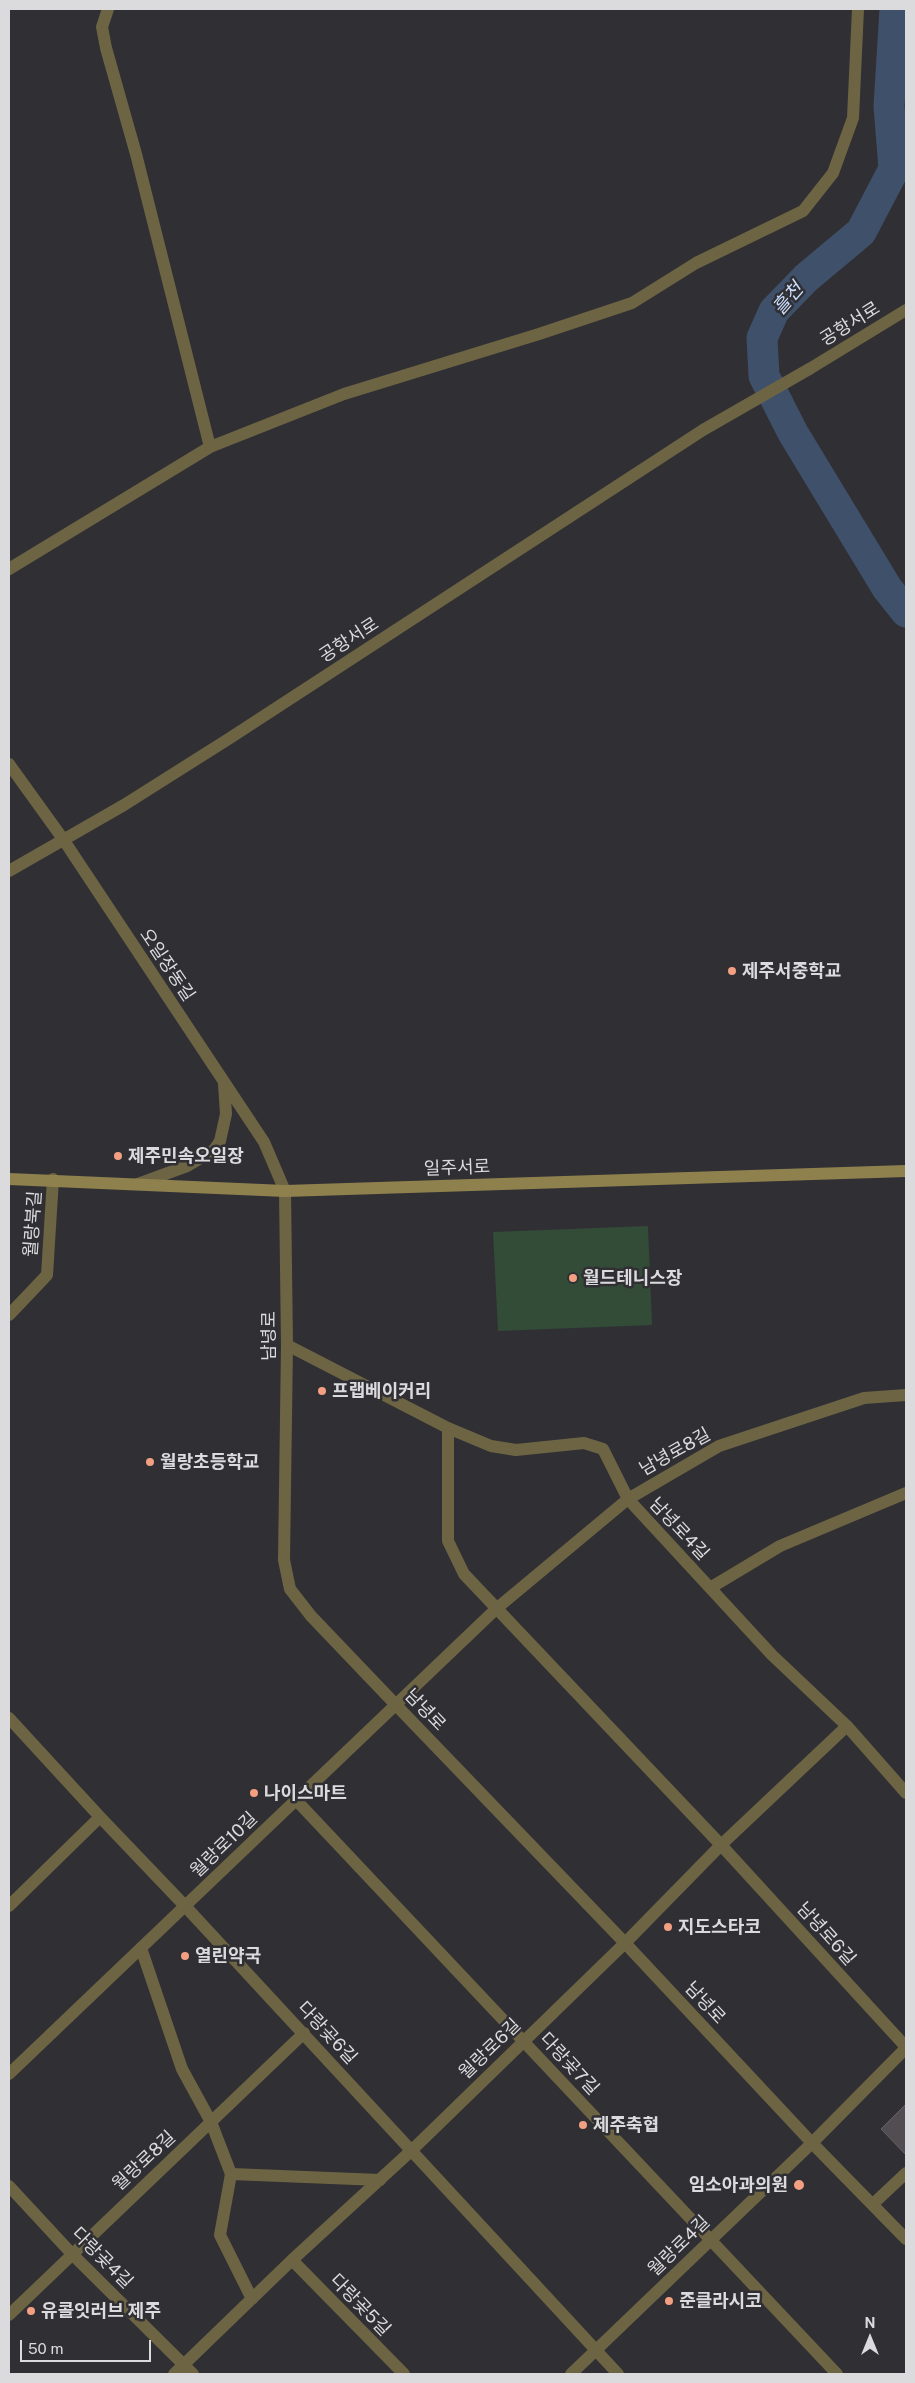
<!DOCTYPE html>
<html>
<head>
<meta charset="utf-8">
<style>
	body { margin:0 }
	#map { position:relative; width:915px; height:2383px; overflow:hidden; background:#302f34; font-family:"Public Sans",sans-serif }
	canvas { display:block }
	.frame { position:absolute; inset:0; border:10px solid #dbdadd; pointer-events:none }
	.north { position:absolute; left:845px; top:2313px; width:50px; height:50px; -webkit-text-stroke:4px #302f34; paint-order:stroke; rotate:0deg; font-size:14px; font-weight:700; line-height:20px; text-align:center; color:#dbdadd }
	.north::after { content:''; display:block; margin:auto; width:18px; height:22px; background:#dbdadd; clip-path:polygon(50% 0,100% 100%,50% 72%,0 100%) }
	.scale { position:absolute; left:20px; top:2340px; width:131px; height:22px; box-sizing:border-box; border:2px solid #dbdadd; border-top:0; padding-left:6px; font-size:15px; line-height:18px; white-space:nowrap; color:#dbdadd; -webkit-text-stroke:4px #302f34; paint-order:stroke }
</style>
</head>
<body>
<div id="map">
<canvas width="915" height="2383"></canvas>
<div class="frame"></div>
<div class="north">N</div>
<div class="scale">50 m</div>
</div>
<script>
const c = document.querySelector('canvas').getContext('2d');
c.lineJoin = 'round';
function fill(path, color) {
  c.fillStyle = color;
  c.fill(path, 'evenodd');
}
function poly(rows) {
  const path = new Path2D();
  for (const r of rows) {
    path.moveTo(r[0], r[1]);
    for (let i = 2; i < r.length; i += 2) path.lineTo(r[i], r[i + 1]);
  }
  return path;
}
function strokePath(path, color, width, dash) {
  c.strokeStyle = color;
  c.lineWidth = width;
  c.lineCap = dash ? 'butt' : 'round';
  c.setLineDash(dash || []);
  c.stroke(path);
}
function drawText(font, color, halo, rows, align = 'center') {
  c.font = font + ' "Public Sans","Noto Sans KR",sans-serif';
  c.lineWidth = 5;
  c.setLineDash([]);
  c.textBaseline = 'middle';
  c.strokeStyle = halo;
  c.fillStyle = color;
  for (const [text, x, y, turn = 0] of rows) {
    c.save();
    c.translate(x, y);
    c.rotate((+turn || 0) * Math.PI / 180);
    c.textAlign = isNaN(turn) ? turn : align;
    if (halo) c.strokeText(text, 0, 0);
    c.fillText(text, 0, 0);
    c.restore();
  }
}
fill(poly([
	[648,1226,652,1325,498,1331,493,1232]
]), '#324c38');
strokePath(poly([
	[895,9,889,106,894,169,861,232,806,278,774,311,762,338,764,376,793,433,887,588,906,612]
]), '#3f506a', 31);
const building = poly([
	[906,2104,906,2155,881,2129,906,2104]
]);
fill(building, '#524d50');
strokePath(building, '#666063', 1);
strokePath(poly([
	[108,9,102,27,106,48,136,154,210,447],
	[9,569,210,447,344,394,539,334,632,303,696,263,803,211,833,173,853,118,858,9],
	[9,764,63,839],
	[9,1315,47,1275,53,1179],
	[287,1345,448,1428,491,1446,516,1450,584,1443,603,1449,628,1499,772,1655,847,1726,906,1793],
	[448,1428,448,1541,464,1574,721,1845,906,2047],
	[628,1499,719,1446,864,1398,906,1395],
	[710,1588,780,1546,906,1493],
	[9,1718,100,1817,185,1906,618,2374],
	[296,1800,837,2374],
	[9,1906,100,1817],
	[141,1948,182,2069,211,2122,231,2174],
	[812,2143,906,2048],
	[9,2186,72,2254,193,2374],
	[873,2204,906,2173],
	[292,2260,404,2374],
	[252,2299,220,2235,231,2174,380,2180],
	[9,2315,304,2033],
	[174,2374,292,2260,412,2150,625,1943,721,1845,847,1726]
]), '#6d6444', 12);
strokePath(poly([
	[63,839,264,1142,285,1191,287,1345,284,1560,290,1589,311,1616,396,1705,625,1943,812,2143,906,2239],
	[9,871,124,805,230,738,703,430,811,368,906,310],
	[138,1184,187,1166,214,1150,220,1141,226,1114,224,1084],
	[9,2074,496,1609,628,1499],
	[571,2374,812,2143]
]), '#6d6444', 12);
strokePath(poly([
	[9,1179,285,1191,906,1171]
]), '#8f814d', 12);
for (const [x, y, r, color] of [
	[732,971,5,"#f3a082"],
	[118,1156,5,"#f3a082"],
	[573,1278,5,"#f3a082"],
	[322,1391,5,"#f3a082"],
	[150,1462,5,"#f3a082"],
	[254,1793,5,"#f3a082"],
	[668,1927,5,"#f3a082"],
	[185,1956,5,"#f3a082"],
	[583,2125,5,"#f3a082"],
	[799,2185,6,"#f3a082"],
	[669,2301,5,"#f3a082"],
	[31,2311,5,"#f3a082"]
]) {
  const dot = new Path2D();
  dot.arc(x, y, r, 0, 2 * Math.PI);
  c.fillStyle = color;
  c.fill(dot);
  strokePath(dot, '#302f34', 2);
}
drawText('18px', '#dbdadd', '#302f34', [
	["공항서로",850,324,-32],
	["공항서로",349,640,-33],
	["오일장동길",167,965,56],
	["일주서로",457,1168,-2],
	["월랑북길",33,1224,-86],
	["남녕로",269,1336,-90],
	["남녕로8길",675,1452,-29],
	["남녕로4길",679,1529,47],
	["남녕로",425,1710,46],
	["월랑로10길",224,1845,-44],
	["남녕로6길",826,1934,48],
	["남녕로",705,2003,47],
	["다랑곶6길",327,2033,47],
	["월랑로6길",490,2049,-44],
	["다랑곶7길",569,2064,47],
	["월랑로8길",144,2161,-43],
	["월랑로4길",679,2246,-44],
	["다랑곶4길",102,2258,45],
	["다랑곶5길",360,2305,46]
]);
drawText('bold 18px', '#dbdadd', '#302f34', [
	["제주서중학교",742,971],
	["제주민속오일장",128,1156],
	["월드테니스장",583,1278],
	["프랩베이커리",332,1391],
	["월랑초등학교",160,1462],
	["나이스마트",264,1793],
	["지도스타코",678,1927],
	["열린약국",195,1956],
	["제주축협",593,2125],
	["임소아과의원",788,2185,"right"],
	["준클라시코",679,2301],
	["유콜잇러브 제주",41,2311]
], 'left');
drawText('italic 19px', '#cadefd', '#302f34', [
	["흘천",788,299,-49]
]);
</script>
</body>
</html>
